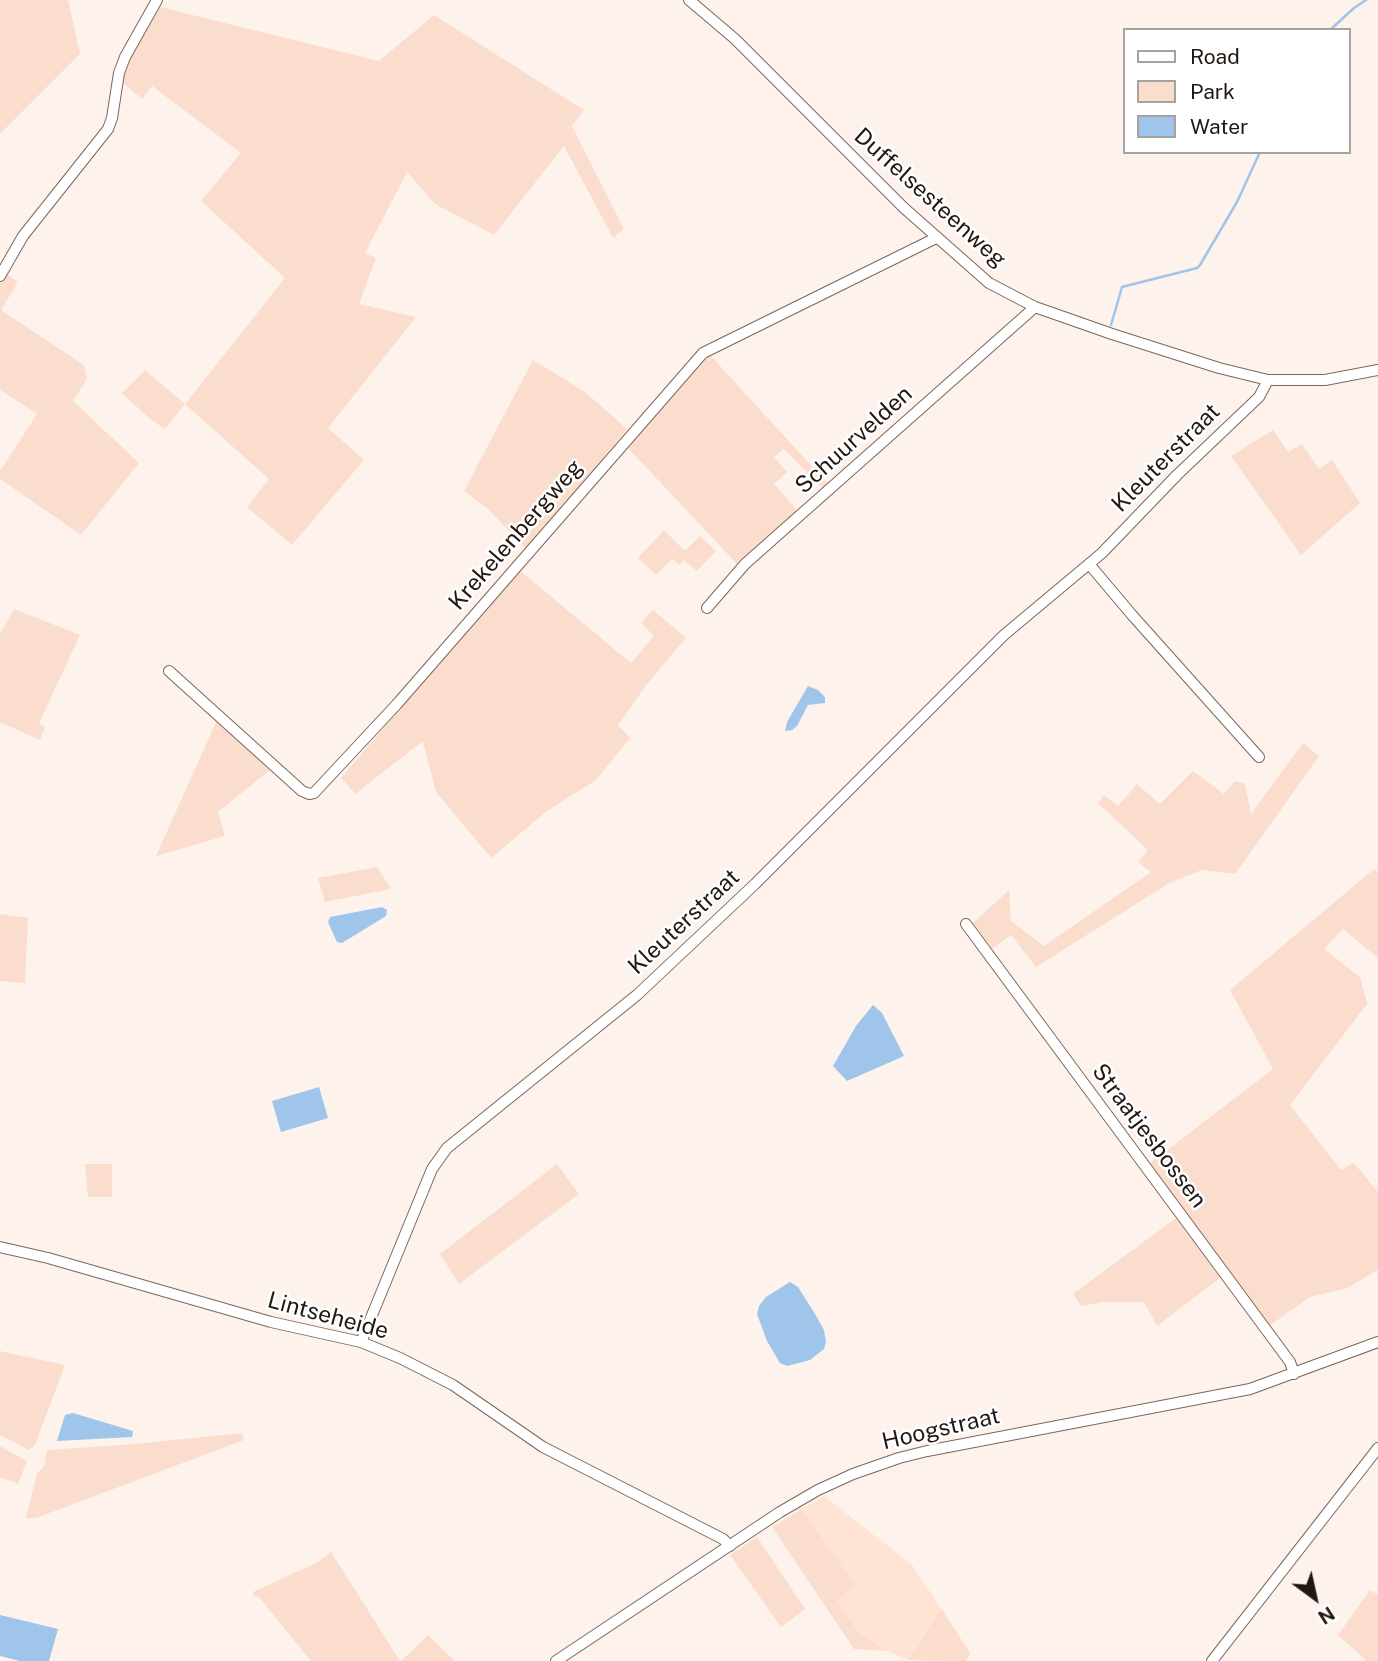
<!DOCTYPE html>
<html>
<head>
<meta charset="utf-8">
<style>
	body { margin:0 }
	#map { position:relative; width:1378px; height:1661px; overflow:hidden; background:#fdf2ec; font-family:"Public Sans",sans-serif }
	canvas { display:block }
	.legend { position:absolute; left:1123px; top:28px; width:228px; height:126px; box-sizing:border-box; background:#fff; border:2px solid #a7a3a1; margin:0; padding:9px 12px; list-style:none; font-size:21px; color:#221813 }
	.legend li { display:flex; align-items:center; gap:14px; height:35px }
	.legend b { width:35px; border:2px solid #a7a3a1 }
	.north { position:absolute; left:1280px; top:1563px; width:70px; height:70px; -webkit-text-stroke:5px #fff; paint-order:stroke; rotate:147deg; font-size:19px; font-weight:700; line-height:28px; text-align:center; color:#221813 }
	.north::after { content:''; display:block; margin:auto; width:24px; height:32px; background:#221813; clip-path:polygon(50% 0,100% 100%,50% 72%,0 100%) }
</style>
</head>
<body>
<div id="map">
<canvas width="1378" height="1661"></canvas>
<ul class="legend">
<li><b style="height:9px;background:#fff"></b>Road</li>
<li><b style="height:19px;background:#fbddcd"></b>Park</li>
<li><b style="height:19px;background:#9fc5eb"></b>Water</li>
</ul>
<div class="north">N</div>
</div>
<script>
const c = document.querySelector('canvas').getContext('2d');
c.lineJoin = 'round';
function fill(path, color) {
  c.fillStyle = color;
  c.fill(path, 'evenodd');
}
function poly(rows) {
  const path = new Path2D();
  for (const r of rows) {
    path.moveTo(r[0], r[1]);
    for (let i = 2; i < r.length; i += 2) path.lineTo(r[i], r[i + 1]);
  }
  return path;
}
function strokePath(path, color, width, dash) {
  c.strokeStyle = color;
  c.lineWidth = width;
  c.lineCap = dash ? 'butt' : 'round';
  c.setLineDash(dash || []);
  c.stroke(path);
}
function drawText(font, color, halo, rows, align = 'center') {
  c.font = font + ' "Public Sans",sans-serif';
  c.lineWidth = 5;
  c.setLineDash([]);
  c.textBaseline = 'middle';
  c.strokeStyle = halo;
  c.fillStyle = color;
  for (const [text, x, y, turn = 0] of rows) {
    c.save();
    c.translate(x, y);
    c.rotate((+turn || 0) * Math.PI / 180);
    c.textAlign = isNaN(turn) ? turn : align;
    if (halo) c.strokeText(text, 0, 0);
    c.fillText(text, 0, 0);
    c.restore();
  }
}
fill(poly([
	[824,1496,912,1565,941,1608,909,1660,887,1651,858,1631,837,1600,856,1586,802,1509]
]), '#ffe3d4');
fill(poly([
	[0,0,68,0,80,54,0,134],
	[160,7,379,61,434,15,584,110,572,126,624,229,613,238,564,146,494,235,435,204,407,172,365,253,376,258,359,304,416,317,328,428,364,460,292,545,247,507,269,479,185,404,165,429,150,419,122,393,145,370,185,404,285,278,201,201,241,153,152,86,142,99,123,83,122,74],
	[5,273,18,282,1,310,84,365,87,379,73,401,139,463,81,535,0,479,0,471,37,414,0,390,0,282],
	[710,355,829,485,824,490,784,449,774,457,787,472,774,484,800,513,739,566,627,447],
	[533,360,585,392,627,429,527,550,489,510,464,491],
	[1273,430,1288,452,1302,444,1319,469,1332,460,1360,503,1301,555,1231,456],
	[664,530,685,551,700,536,716,551,697,571,684,560,679,565,672,559,656,575,638,558],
	[518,569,631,663,654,636,641,623,653,610,686,638,647,684,618,725,630,738,596,780,547,811,491,858,436,792,423,741,355,794,341,778],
	[14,609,80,635,39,723,45,727,40,740,0,722,0,634],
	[217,720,270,770,218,812,225,836,156,856],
	[1303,743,1319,756,1235,874,1202,870,1171,882,1036,967,1011,935,992,949,973,923,1009,890,1011,921,1044,946,1151,872,1138,862,1148,850,1098,803,1104,795,1118,806,1137,784,1160,804,1193,771,1224,794,1235,781,1245,784,1251,814],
	[377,867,391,889,325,902,318,878],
	[1374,869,1378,873,1378,958,1343,929,1324,949,1360,977,1367,1004,1290,1105,1341,1170,1354,1163,1378,1192,1378,1270,1347,1288,1310,1297,1269,1326,1149,1164,1273,1069,1230,990],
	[0,914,28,918,25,983,0,981],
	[85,1164,112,1164,112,1197,88,1197],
	[557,1164,579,1194,459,1284,440,1254],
	[1176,1218,1220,1278,1157,1326,1144,1302,1102,1302,1081,1306,1073,1294],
	[0,1351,65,1365,35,1445,29,1450,0,1435],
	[242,1433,244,1440,36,1518,26,1518,37,1473,44,1467,47,1450,135,1444],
	[0,1446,27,1461,18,1484,0,1477],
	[802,1509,856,1586,837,1600,858,1631,887,1651,854,1649,772,1527],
	[757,1537,805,1609,781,1627,730,1555],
	[331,1552,338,1563,400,1661,311,1661,258,1596,254,1597,253,1592,318,1562],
	[1370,1590,1378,1595,1378,1661,1367,1661,1338,1635],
	[941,1608,970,1653,966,1661,909,1660],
	[428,1635,454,1660,452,1661,401,1661]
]), '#fbddcd');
fill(poly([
	[808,686,818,690,825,697,825,703,808,705,797,726,792,730,785,731,787,722],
	[382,907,387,910,386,916,342,943,337,942,328,922,330,917],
	[873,1005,882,1013,904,1056,847,1081,833,1066,856,1026],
	[319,1087,328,1118,281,1132,272,1101],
	[790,1282,798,1287,815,1314,824,1330,826,1342,824,1349,810,1360,787,1366,780,1363,767,1341,757,1314,759,1306,766,1297],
	[73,1413,133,1431,132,1437,57,1441,65,1415],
	[0,1615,58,1629,49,1661,20,1661,0,1656]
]), '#9fc5eb');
strokePath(poly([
	[1330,30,1354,8,1366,0],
	[1111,325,1122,287,1197,268,1200,265,1237,202,1260,152]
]), '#9fc5eb', 2.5);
const minor = poly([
	[689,0,735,39,904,208,989,283,1035,307,1112,334,1219,368,1268,380,1325,380,1378,370],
	[0,276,23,236,108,129,112,118,119,73,125,57,157,0],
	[1089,564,1132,615,1259,757],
	[707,608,745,564,1035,307],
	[169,671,302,791,309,794,314,793,397,704,703,353,936,238],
	[966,924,1290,1362,1294,1374],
	[0,1247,48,1258,271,1322,361,1342,400,1358,453,1385,543,1447,723,1539,730,1546],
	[361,1342,432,1169,447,1148,637,995,755,884,1004,635,1102,553,1177,475,1259,397,1268,380],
	[556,1661,780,1512,818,1490,853,1474,899,1458,927,1451,1250,1389,1378,1342],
	[1212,1661,1378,1448]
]);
strokePath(minor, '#7e6659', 12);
strokePath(minor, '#fff', 10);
drawText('23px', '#221813', '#fff', [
	["Duffelsesteenweg",930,198,42],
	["Schuurvelden",854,440,-42],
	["Kleuterstraat",1166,458,-45],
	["Krekelenbergweg",516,535,-49],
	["Kleuterstraat",684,922,-43],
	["Straatjesbossen",1149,1136,53],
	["Lintseheide",328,1316,15],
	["Hoogstraat",941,1429,-13]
]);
</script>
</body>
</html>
